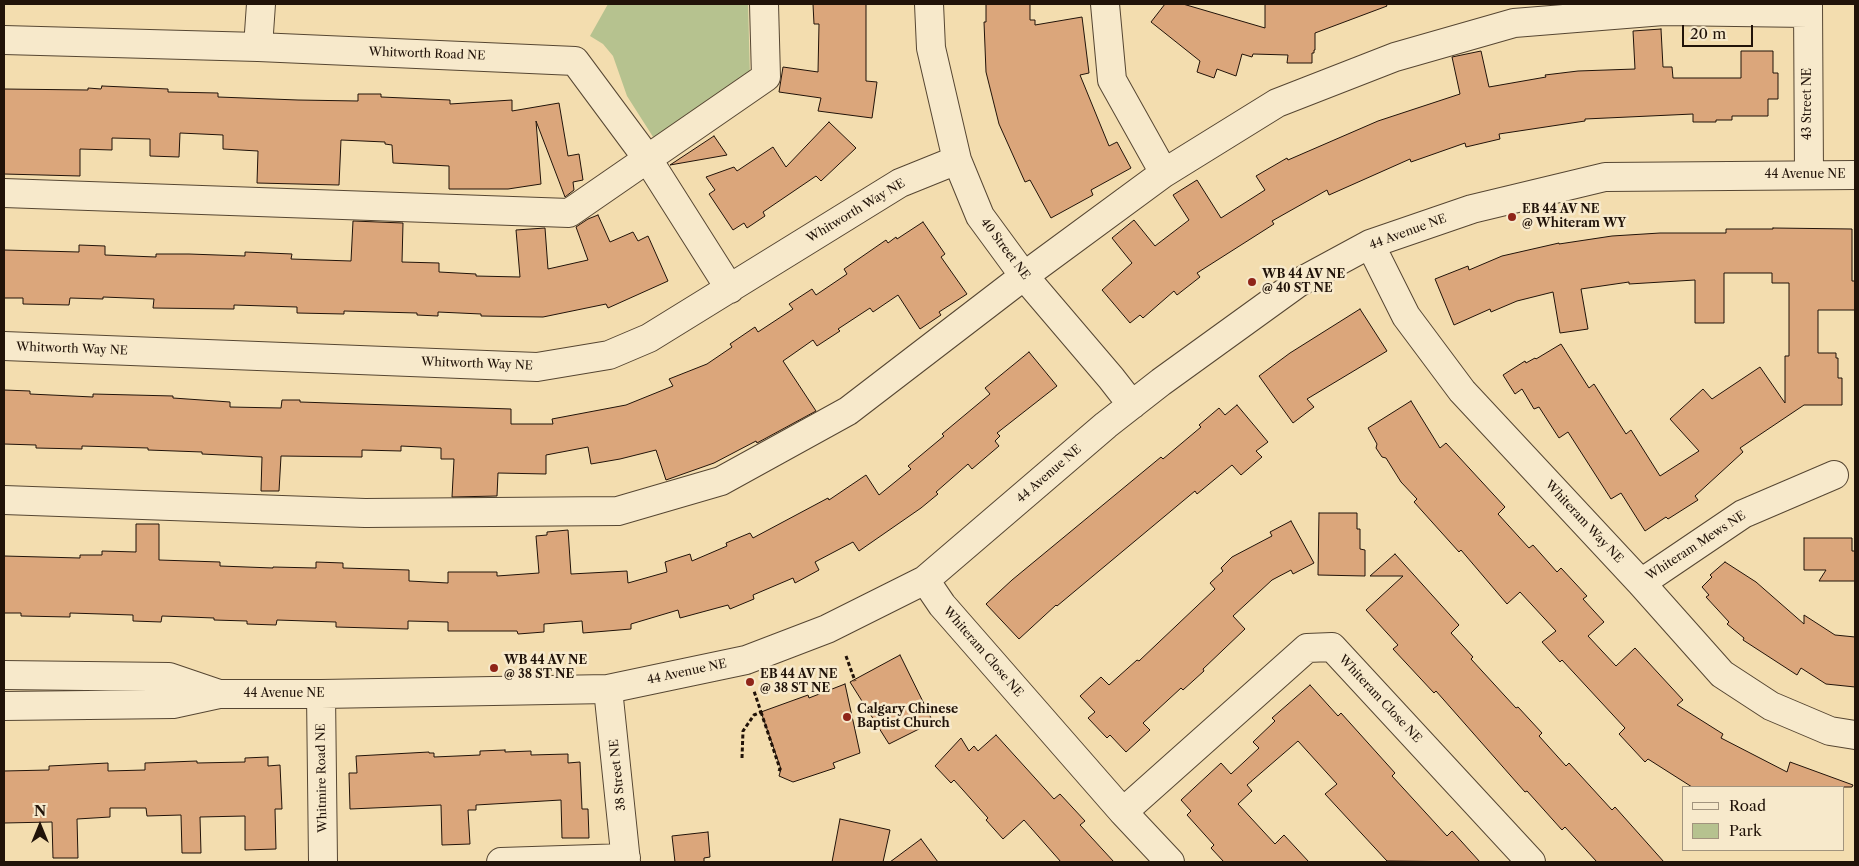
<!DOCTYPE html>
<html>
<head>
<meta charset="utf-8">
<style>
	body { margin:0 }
	#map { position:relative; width:1859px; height:866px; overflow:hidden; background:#f3ddaf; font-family:"Libre Caslon Text",serif }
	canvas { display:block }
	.frame { position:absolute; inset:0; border:5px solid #211309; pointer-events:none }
	.legend { position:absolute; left:1682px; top:786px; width:162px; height:65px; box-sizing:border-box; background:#f7e9cb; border:1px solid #a1937d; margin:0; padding:6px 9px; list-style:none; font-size:15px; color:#211309 }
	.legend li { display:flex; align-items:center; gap:10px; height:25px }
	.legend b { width:25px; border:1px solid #a1937d }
	.north { position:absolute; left:15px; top:801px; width:50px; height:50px; -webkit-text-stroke:4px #f7e9cb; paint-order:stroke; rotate:0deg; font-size:14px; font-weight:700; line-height:20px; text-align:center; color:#211309 }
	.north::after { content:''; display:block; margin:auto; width:18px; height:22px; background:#211309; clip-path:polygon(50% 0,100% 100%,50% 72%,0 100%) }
	.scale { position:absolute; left:1682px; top:25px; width:71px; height:22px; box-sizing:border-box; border:2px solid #211309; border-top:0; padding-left:6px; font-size:15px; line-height:18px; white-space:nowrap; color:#211309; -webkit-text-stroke:4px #f7e9cb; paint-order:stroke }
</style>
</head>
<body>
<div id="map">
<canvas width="1859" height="866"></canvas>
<div class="frame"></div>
<ul class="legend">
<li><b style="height:6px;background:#f7e9cb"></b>Road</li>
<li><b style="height:14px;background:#b6c28f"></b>Park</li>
</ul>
<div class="north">N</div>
<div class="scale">20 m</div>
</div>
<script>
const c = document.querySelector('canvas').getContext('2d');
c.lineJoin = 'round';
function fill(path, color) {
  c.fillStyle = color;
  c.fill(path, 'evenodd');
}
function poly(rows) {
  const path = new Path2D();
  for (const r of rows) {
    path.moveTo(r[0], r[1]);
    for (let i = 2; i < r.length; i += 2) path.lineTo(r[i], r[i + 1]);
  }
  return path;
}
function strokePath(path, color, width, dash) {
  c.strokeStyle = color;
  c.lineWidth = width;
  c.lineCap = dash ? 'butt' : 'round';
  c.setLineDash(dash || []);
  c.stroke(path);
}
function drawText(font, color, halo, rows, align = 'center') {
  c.font = font + ' "Libre Caslon Text",serif';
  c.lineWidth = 5;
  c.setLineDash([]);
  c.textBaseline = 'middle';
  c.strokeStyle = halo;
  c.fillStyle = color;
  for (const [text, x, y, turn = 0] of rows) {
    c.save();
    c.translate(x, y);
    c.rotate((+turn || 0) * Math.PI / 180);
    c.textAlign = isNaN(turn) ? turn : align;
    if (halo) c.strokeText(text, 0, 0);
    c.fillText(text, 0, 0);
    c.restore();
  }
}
fill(poly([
	[608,4,748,4,750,76,655,140,627,96,613,56,603,44,590,36]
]), '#b6c28f');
const building = poly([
	[813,4,866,4,866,81,877,82,872,118,818,111,821,98,779,92,783,67,818,72,819,24,814,24,813,4],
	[986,4,1030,4,1030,20,1035,20,1035,25,1082,17,1089,73,1080,75,1109,146,1117,142,1131,168,1091,190,1093,195,1051,218,1030,180,1025,182,999,124,986,72,984,22,986,22,986,4],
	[1165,4,1183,4,1265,28,1265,4,1386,4,1387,6,1315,33,1315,50,1314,50,1314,53,1312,53,1312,63,1287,63,1288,55,1253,54,1252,57,1242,54,1236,76,1217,69,1214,78,1197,72,1200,61,1151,22,1165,4],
	[1661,29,1663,67,1672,67,1673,78,1741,78,1741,51,1773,51,1773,73,1778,73,1778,99,1768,99,1768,116,1732,116,1732,120,1716,120,1716,122,1693,122,1693,114,1585,119,1585,121,1499,134,1500,139,1466,147,1465,143,1411,162,1410,159,1329,195,1327,190,1272,221,1274,224,1197,273,1200,277,1177,295,1174,291,1143,318,1140,315,1130,323,1102,290,1132,263,1112,238,1134,220,1155,246,1189,220,1173,195,1197,180,1221,218,1265,190,1256,176,1287,158,1288,160,1378,121,1460,94,1452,57,1481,51,1489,87,1546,77,1545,75,1578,71,1635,69,1633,31,1661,29],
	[102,86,168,89,168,92,218,93,218,97,298,100,358,101,358,94,381,94,381,97,450,100,450,104,512,100,512,111,559,103,568,156,579,154,583,180,573,182,574,190,565,197,536,121,541,184,508,189,449,189,449,166,393,163,392,145,385,144,385,142,341,140,339,185,257,183,258,151,223,149,223,135,180,133,179,157,150,156,150,139,112,138,112,150,80,149,80,176,4,174,4,89,88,90,88,88,101,89,102,86],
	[829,122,856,148,821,181,816,176,763,212,765,216,747,228,744,223,733,230,709,194,715,190,706,177,734,167,737,171,773,147,786,167,829,122],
	[714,136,727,155,670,165,714,136],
	[598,215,610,242,633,232,638,241,648,236,668,281,608,308,606,304,543,317,481,316,481,314,438,312,438,316,417,315,417,313,344,311,344,314,297,313,297,307,234,305,234,309,153,308,154,299,103,297,103,299,70,298,69,305,23,304,23,298,4,298,4,250,79,252,79,245,105,246,105,255,156,257,156,254,189,254,245,256,245,252,292,254,291,259,351,261,353,221,403,223,402,262,439,263,439,272,476,274,476,276,520,277,516,230,545,228,548,269,588,260,576,227,588,219,598,215],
	[923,222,945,254,941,257,967,294,939,312,941,315,920,329,898,295,873,312,870,308,838,329,840,331,817,346,813,340,783,361,816,411,757,443,756,441,714,463,666,480,656,450,620,459,591,464,588,447,546,455,546,474,498,473,497,496,452,497,454,459,441,459,441,448,401,446,401,451,362,450,362,457,281,456,279,491,261,491,262,457,202,454,202,452,148,450,148,448,82,446,82,449,36,448,36,445,4,444,4,390,30,391,30,394,93,397,93,394,173,396,173,398,230,402,230,407,281,408,282,400,300,400,300,402,511,409,511,424,553,424,552,419,626,405,673,386,669,379,707,364,732,347,730,344,755,327,758,332,793,309,789,304,812,289,816,295,847,274,844,269,886,240,888,243,896,237,897,239,923,222],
	[1773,228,1852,229,1852,281,1855,281,1855,310,1818,310,1818,353,1836,353,1836,358,1838,358,1838,378,1842,378,1842,405,1804,405,1740,448,1743,452,1695,496,1698,500,1668,519,1666,517,1645,531,1621,493,1611,499,1568,432,1559,438,1539,407,1534,409,1522,389,1515,394,1503,375,1525,361,1526,363,1535,358,1536,359,1561,344,1589,388,1594,384,1626,434,1631,430,1660,476,1699,451,1670,419,1703,389,1712,399,1760,367,1785,403,1785,356,1789,356,1789,283,1772,283,1772,273,1724,273,1724,323,1695,323,1695,280,1629,284,1629,282,1581,289,1588,329,1560,333,1553,292,1517,301,1491,312,1490,309,1454,325,1435,279,1468,266,1469,270,1502,256,1559,243,1559,244,1612,236,1660,233,1726,233,1726,229,1773,229,1773,228],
	[1360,309,1387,351,1307,399,1314,407,1293,423,1259,376,1290,353,1360,309],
	[1029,352,1057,386,997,433,1000,436,995,441,999,446,972,469,968,464,936,492,938,494,921,508,859,551,853,542,815,562,819,570,795,583,793,578,753,595,754,599,730,609,728,605,680,618,678,610,631,624,631,629,583,633,582,621,544,624,544,632,518,634,517,631,448,631,448,622,408,621,408,629,336,627,336,622,277,620,276,625,247,624,247,621,214,620,214,618,162,616,161,622,133,621,133,615,70,613,70,617,21,616,21,613,4,613,4,556,80,558,80,555,102,555,102,551,136,552,136,524,159,524,159,560,220,562,220,566,273,568,273,567,316,568,316,562,343,563,343,568,409,570,409,581,448,583,448,572,497,572,497,576,539,573,536,536,547,535,547,532,568,530,571,574,627,571,628,583,667,572,665,562,690,554,692,561,727,546,726,543,750,533,753,538,828,498,829,500,866,475,879,495,911,469,908,466,944,436,942,434,990,394,985,388,1029,352],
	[1411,401,1440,448,1446,443,1505,507,1498,514,1529,548,1533,545,1557,572,1561,568,1587,596,1583,599,1604,622,1588,636,1616,666,1635,648,1683,700,1677,705,1723,734,1721,738,1787,772,1790,762,1853,785,1852,787,1692,787,1648,759,1645,762,1619,734,1625,728,1562,660,1560,662,1542,642,1556,631,1520,592,1507,604,1461,550,1459,552,1414,502,1417,499,1401,482,1386,458,1382,457,1376,448,1377,444,1368,428,1411,401],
	[1237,405,1268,442,1256,451,1262,457,1241,475,1232,465,1197,494,1195,491,1057,606,1056,605,1019,639,986,604,1012,580,1161,457,1163,459,1201,427,1199,425,1219,408,1225,415,1237,405],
	[1319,513,1357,513,1357,529,1360,529,1360,549,1365,550,1365,576,1318,575,1319,513],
	[1291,521,1314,563,1293,574,1291,570,1272,580,1233,616,1245,629,1203,669,1204,671,1183,690,1181,688,1143,723,1150,730,1126,752,1110,735,1107,738,1088,718,1095,712,1080,696,1101,677,1109,685,1137,660,1139,661,1215,589,1210,583,1223,571,1221,568,1232,557,1272,536,1270,532,1291,521],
	[1804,538,1852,538,1852,551,1855,551,1855,581,1819,581,1826,570,1804,570,1804,538],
	[1395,554,1459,625,1451,633,1473,657,1471,659,1516,708,1518,707,1542,733,1539,736,1566,766,1569,763,1612,810,1615,807,1664,862,1597,862,1565,827,1562,830,1527,791,1525,792,1436,691,1434,693,1393,649,1398,645,1366,610,1403,576,1370,576,1395,554],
	[1725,562,1756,582,1804,624,1804,615,1835,635,1855,637,1855,687,1826,684,1801,668,1797,675,1743,640,1744,638,1727,624,1729,622,1706,597,1709,595,1702,587,1712,577,1710,575,1725,562],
	[900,655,933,722,889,744,850,682,900,655],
	[845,684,860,753,833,763,835,768,793,782,779,776,781,769,761,712,808,695,809,698,845,684],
	[1310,685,1338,716,1341,713,1395,773,1392,776,1447,836,1452,831,1480,862,1387,861,1325,794,1337,784,1298,741,1247,785,1252,791,1238,804,1275,844,1284,835,1309,862,1224,862,1211,848,1214,845,1187,815,1191,811,1181,800,1221,763,1231,774,1259,748,1253,742,1275,721,1272,718,1310,685],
	[996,735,1054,799,1060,794,1085,821,1080,825,1114,862,1061,862,1024,820,1003,839,986,820,988,818,954,780,951,783,935,766,961,738,969,751,974,746,978,751,996,735],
	[505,750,505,752,531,751,531,755,568,754,568,763,580,762,582,809,588,809,589,838,562,838,561,800,476,805,476,810,468,810,470,844,442,845,441,805,350,809,349,773,357,773,356,756,429,752,429,753,434,753,434,757,480,755,480,751,505,750],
	[268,757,268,766,280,765,282,809,275,809,276,849,245,850,245,816,200,817,201,853,182,853,181,815,147,816,146,808,110,808,110,817,77,819,78,858,53,858,52,822,4,823,4,771,49,770,49,766,108,763,108,771,145,770,145,763,197,761,197,763,245,762,245,758,268,757],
	[840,819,890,830,883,862,832,862,840,819],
	[708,832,710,857,704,858,704,862,675,862,672,836,708,832],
	[921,839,938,862,890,862,921,839]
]);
fill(building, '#dba67b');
strokePath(building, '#211309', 1);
const minor = poly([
	[929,4,931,48,957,160,980,216,1024,276,1111,378,1132,405],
	[1105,4,1112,80,1164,173,1277,103,1395,57,1514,23,1663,11,1663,4],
	[1808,4,1809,174],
	[1663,11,1808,13],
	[4,40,258,47,575,61,647,158,730,289],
	[258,47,261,4],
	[4,193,569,213,766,77,764,4],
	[1370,244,1406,316,1462,391,1641,583,1722,674,1771,706,1830,731,1855,735],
	[4,346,537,367,609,355,649,338,900,183,957,160],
	[4,500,365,513,618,511,721,481,848,411,1024,276,1164,173],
	[925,580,942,605,1123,812,1170,862],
	[1641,583,1743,514,1834,475],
	[4,675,169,677,219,694],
	[608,689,626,862],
	[321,694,323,862],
	[4,706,173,704,219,694,321,694,608,689,746,660,827,629,925,580,1106,425,1161,382,1298,283,1370,244,1472,209,1605,177,1855,175],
	[1123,812,1307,648,1332,647,1531,862],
	[501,862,626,858]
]);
strokePath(minor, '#564632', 30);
strokePath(poly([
	[846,656,855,681],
	[761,712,780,769,778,773],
	[742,758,743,731,754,715,761,712,754,691]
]), '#211309', 3, [4, 2.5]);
strokePath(minor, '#f7e9cb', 28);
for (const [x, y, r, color] of [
	[1512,217,5,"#8f2418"],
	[1252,282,5,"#8f2418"],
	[494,668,5,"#8f2418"],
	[750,682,5,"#8f2418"],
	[847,717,5,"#8f2418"]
]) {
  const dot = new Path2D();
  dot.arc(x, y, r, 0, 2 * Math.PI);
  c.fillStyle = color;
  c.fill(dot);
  strokePath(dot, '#f7e9cb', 2);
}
drawText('12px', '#211309', '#f7e9cb', [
	["Whitworth Road NE",427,54,2],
	["43 Street NE",1808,104,-90],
	["44 Avenue NE",1805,175],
	["Whitworth Way NE",856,211,-31],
	["44 Avenue NE",1408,232,-20],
	["40 Street NE",1005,249,53],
	["Whitworth Way NE",72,349,2],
	["Whitworth Way NE",477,364,2],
	["44 Avenue NE",1049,474,-41],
	["Whiteram Way NE",1584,522,47],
	["Whiteram Mews NE",1696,546,-33],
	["Whiteram Close NE",983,652,49],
	["44 Avenue NE",687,672,-12],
	["44 Avenue NE",284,694],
	["Whiteram Close NE",1380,699,47],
	["38 Street NE",618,775,-96],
	["Whitmire Road NE",322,778,-91]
]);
drawText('bold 12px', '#211309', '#f7e9cb', [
	["EB 44 AV NE",1522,210],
	["@ Whiteram WY",1522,224],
	["WB 44 AV NE",1262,275],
	["@ 40 ST NE",1262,289],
	["WB 44 AV NE",504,661],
	["@ 38 ST NE",504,675],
	["EB 44 AV NE",760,675],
	["@ 38 ST NE",760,689],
	["Calgary Chinese",857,710],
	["Baptist Church",857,724]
], 'left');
</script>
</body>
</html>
